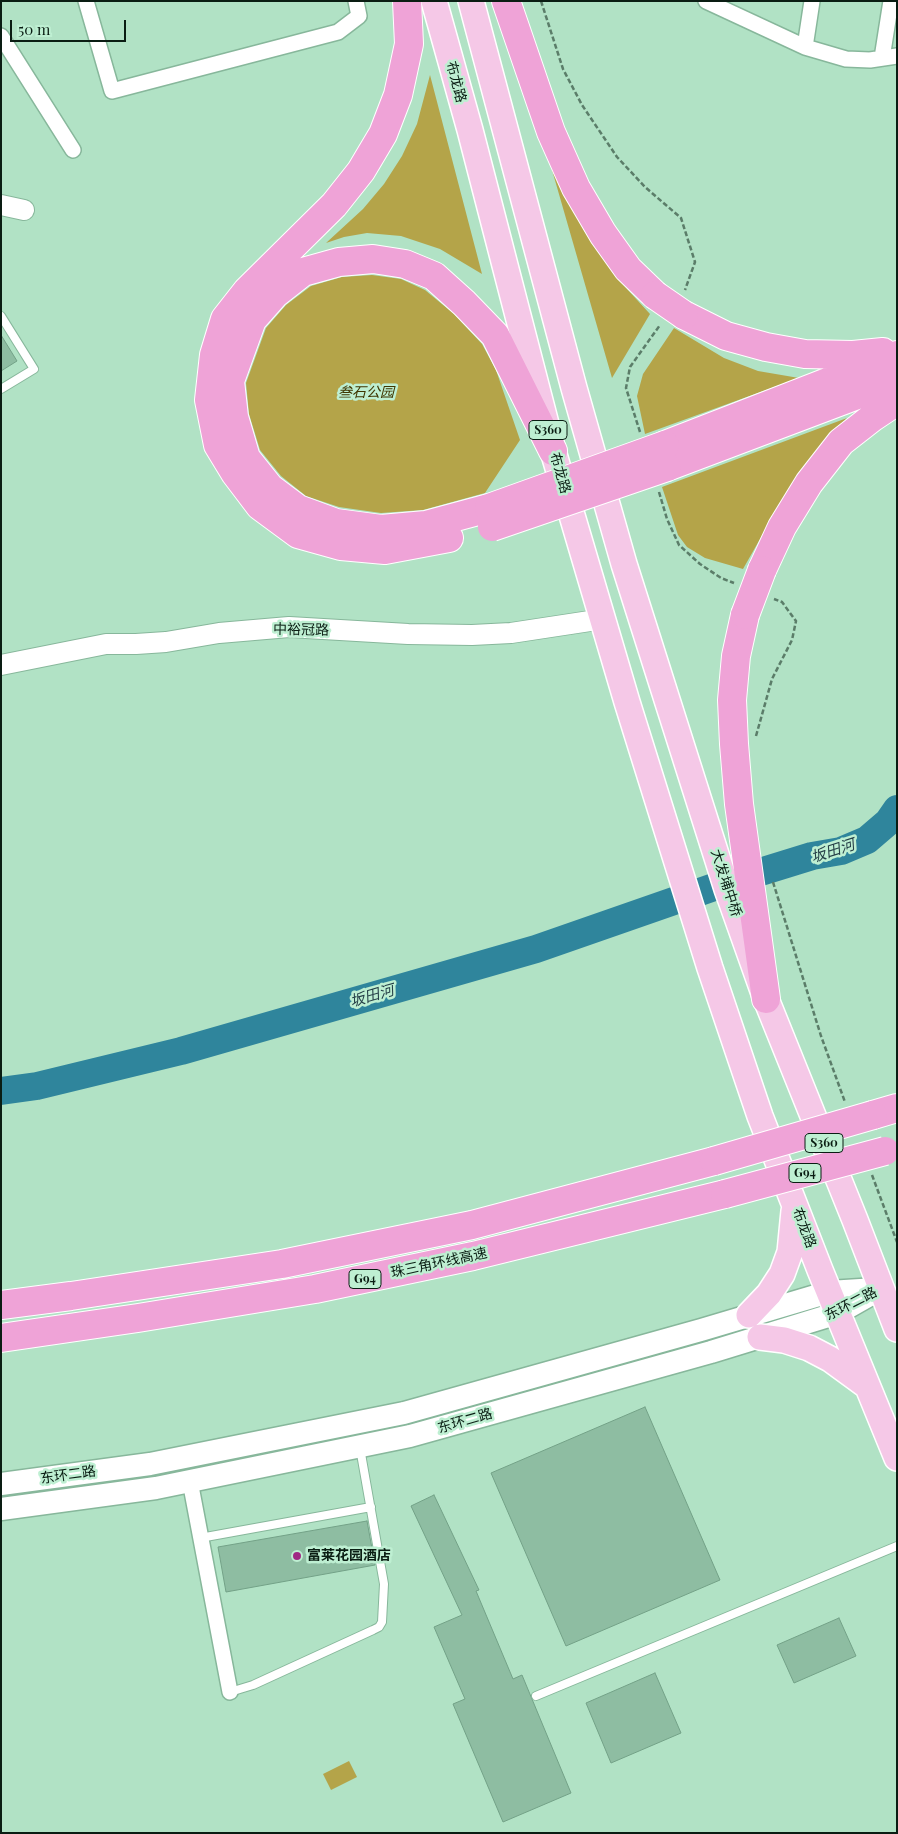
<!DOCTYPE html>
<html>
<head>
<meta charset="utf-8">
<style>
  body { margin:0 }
  #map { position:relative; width:898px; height:1834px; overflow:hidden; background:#b1e2c5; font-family:"Playfair Display",serif }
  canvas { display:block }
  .frame { position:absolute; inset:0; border:2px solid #0a1d13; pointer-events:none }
  .scale { position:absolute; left:10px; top:20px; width:116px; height:22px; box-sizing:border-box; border:2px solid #0a1d13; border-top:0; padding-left:6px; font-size:15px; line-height:18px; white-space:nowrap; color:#0a1d13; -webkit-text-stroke:4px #beefd2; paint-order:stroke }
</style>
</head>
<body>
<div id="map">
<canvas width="898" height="1834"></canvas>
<div class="frame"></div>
<div class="scale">50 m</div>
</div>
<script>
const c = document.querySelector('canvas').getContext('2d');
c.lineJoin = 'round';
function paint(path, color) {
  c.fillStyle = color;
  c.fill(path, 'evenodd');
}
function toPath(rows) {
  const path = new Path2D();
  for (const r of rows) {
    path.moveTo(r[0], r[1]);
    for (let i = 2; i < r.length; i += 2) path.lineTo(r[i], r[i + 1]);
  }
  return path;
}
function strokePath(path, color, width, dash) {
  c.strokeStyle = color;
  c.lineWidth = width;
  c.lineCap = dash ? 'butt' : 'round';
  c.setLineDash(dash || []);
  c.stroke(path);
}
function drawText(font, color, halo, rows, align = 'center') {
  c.font = font + ' "Playfair Display","Noto Sans SC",serif';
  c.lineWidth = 5;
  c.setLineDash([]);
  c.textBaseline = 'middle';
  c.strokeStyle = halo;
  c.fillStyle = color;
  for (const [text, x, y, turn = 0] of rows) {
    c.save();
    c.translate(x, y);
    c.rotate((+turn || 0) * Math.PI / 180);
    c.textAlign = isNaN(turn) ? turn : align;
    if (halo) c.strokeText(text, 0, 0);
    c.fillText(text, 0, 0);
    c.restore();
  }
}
paint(toPath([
  [430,75,482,274,440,249,401,236,367,233,344,237,326,243,363,209,384,184,402,156,417,124],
  [550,163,585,232,616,277,650,314,612,378],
  [372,275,401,279,425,290,454,314,482,344,496,370,520,440,485,493,423,510,381,513,339,507,306,496,281,476,260,450,249,414,246,383,266,328,286,305,311,286,342,277],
  [674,328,724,358,758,371,799,378,645,434,637,396,643,374],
  [847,418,817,451,789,488,743,569,705,558,687,547,678,535,662,487],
  [349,1761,357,1777,331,1790,323,1774]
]), '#b4a449');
strokePath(toPath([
  [757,873,812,856,841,851,867,840,888,822,897,809],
  [1,1091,37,1086,181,1051,536,949,737,879]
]), '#2f859c', 28);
const building = toPath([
  [1,335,17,361,1,371,1,335],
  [645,1407,720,1580,566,1646,491,1473,645,1407],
  [434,1495,479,1590,476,1591,513,1679,522,1675,571,1793,503,1822,453,1704,465,1699,434,1627,462,1615,411,1506,434,1495],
  [367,1521,375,1565,226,1592,218,1547,367,1521],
  [839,1618,856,1656,794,1683,777,1645,839,1618],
  [655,1673,681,1733,611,1763,586,1703,655,1673]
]);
paint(building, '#8ebda2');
strokePath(building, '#73a187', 1);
const service = toPath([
  [1,316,34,369,1,389],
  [200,1538,371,1507],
  [230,1692,253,1685,373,1630,379,1627,382,1622,384,1584,360,1448],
  [536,1696,897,1546]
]);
const minor = toPath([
  [86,1,112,91,338,32,359,16,356,1],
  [706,1,805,47,846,59,870,60,897,56],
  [1,36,73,150],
  [805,47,812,1],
  [882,58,891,1],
  [190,1481,230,1692]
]);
const tertiary = toPath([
  [1,205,24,210],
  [1,665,106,644,136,644,166,642,219,633,289,627,408,634,472,635,511,633,603,619]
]);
const secondary = toPath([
  [1,1484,150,1464,404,1413,701,1330,829,1292,876,1289],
  [1,1509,156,1488,410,1436,711,1352,838,1313,882,1288]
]);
const primary = toPath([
  [434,1,470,130,553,451,627,702,710,968,760,1116,820,1270,897,1458],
  [471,1,574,388,624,564,727,889,766,999,855,1220,897,1329],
  [749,1315,769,1294,782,1274,790,1252,794,1211],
  [760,1337,784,1340,809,1348,830,1359,867,1386]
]);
const motorway = toPath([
  [407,1,409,44,398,95,383,134,361,171,334,205,247,291,225,319,214,355,209,400,218,445,235,473,260,506,298,534,341,546,385,550,449,538],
  [506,1,551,132,576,188,603,234,628,269,655,295],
  [684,315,726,336,766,347,805,354,853,355,883,352],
  [665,445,897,355],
  [667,467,897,380],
  [489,508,426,525,381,529,336,523,298,509,270,488,246,458,234,417,230,381,252,320,275,294,303,272,339,262,373,259,405,264,434,276,464,303,495,335,553,451],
  [762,570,782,527,809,483,841,442,873,417,897,401],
  [745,615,736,656,732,700,734,744,739,804,766,999],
  [873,1115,897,1108],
  [1,1305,71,1296,282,1264,472,1225,714,1161],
  [1,1338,138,1318,315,1289,473,1256,725,1194]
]);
strokePath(service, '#87b79b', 10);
strokePath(minor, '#87b79b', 18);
strokePath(tertiary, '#87b79b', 22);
strokePath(secondary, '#87b79b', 25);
strokePath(primary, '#fff', 28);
strokePath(motorway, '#fff', 30);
strokePath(toPath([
  [541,1,563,69,582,105,617,157,645,187,681,218,695,262,685,290],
  [640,432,626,388,630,367,660,325],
  [659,492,667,519,679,545,700,564,721,578,734,583],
  [756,736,772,679,792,640,796,621,782,602,774,599],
  [773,882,821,1036,845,1102],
  [872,1175,897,1242]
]), '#5b7d69', 2.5, [5, 2.5]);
strokePath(service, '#fff', 8);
strokePath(minor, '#fff', 15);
strokePath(tertiary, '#fff', 20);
strokePath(secondary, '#fff', 22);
strokePath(primary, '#f5c8e7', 25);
strokePath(motorway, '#efa3d7', 28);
const motorwayBridge = toPath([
  [655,295,684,315],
  [489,508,665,445],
  [492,527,667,467],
  [745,615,762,570],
  [714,1161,873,1115],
  [725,1194,885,1151]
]);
strokePath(motorwayBridge, '#fff', 30, []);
strokePath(motorwayBridge, '#efa3d7', 28);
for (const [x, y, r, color] of [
  [297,1556,5,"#a02a84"]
]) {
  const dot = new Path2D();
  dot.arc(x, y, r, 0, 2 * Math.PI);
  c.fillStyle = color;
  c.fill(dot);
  strokePath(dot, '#beefd2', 2);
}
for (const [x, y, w] of [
  [548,430,38],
  [824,1143,38],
  [805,1173,32],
  [365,1279,32]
]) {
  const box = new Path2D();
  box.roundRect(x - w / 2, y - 9.5, w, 19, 4);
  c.fillStyle = '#beefd2';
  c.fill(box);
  strokePath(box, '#0a1d13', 1);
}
drawText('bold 12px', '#0a1d13', null, [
  ["S360",548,430],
  ["S360",824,1143],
  ["G94",805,1173],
  ["G94",365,1279]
]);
drawText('14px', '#0a1d13', '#beefd2', [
  ["布龙路",456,82,75],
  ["布龙路",560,473,74],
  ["中裕冠路",301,630,1],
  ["大发埔中桥",726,883,72],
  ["布龙路",804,1228,69],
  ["珠三角环线高速",439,1263,-12],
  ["东环二路",851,1304,-27],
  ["东环二路",465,1421,-16],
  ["东环二路",68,1475,-8]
]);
drawText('italic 14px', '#3f3500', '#beefd2', [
  ["叁石公园",366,393]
]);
drawText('bold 14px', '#0a1d13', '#beefd2', [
  ["富莱花园酒店",307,1556]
], 'left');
drawText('italic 15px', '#253f47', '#beefd2', [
  ["坂田河",833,851,-18],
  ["坂田河",372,996,-16]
]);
</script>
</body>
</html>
